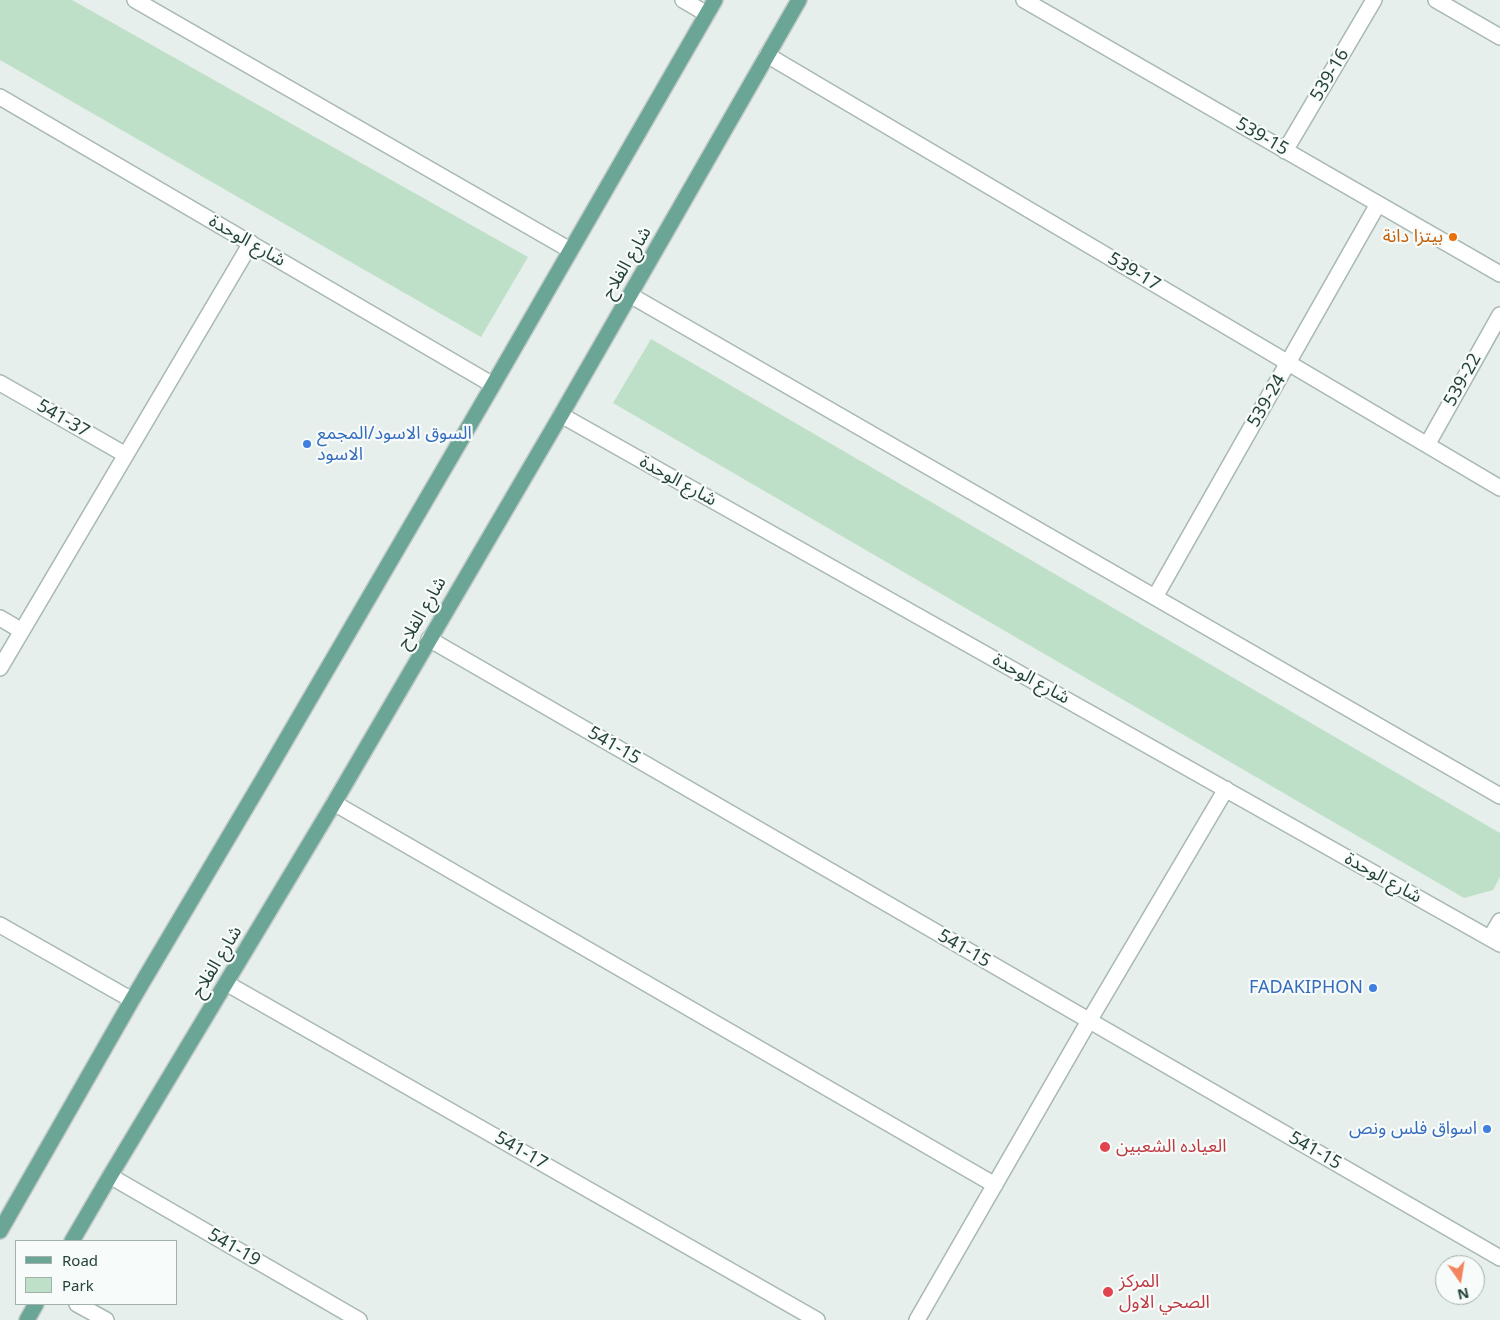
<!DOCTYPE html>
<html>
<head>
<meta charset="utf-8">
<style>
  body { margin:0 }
  #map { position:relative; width:1500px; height:1320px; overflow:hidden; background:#e6efeb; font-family:"Noto Sans",sans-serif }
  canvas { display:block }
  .legend { position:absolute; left:15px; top:1240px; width:162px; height:65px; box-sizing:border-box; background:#f7fbf9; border:1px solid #a3b1ad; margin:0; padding:6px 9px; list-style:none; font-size:15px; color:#24423a }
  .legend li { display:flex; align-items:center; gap:10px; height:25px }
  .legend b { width:25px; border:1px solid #a3b1ad }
  .north { position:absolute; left:1435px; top:1255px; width:50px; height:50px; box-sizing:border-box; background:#f7fbf9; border:1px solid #a3b1ad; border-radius:50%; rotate:167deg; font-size:14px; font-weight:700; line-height:20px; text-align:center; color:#24423a }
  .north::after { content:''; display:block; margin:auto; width:18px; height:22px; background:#f4845f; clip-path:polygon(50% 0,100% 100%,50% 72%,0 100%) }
</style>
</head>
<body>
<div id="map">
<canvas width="1500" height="1320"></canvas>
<ul class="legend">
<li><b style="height:6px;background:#6aa596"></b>Road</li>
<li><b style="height:14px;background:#bfe0c8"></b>Park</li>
</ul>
<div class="north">N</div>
</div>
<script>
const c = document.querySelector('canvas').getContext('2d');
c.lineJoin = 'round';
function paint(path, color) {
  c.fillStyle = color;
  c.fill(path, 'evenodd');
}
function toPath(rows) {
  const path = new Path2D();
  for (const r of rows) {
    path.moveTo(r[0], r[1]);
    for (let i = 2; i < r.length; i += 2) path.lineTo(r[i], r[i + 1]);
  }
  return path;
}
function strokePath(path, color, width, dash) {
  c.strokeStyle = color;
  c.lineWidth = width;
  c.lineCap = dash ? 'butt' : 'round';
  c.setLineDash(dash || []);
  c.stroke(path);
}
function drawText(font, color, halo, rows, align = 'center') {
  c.font = font + ' "Noto Sans","Noto Sans Arabic",sans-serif';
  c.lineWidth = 4.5;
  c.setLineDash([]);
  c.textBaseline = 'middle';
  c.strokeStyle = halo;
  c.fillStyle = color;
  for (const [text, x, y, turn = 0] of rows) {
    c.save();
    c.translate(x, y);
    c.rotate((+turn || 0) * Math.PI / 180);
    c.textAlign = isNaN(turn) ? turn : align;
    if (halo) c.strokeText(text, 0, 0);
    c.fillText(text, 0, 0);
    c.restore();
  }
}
paint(toPath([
  [0,0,72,0,528,257,481,337,0,60],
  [651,339,1500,833,1500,877,1493,890,1464,898,613,403]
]), '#bfe0c8');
const minor = toPath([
  [135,0,570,250],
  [683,0,707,14],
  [1024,0,1500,274],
  [1436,0,1500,37],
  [767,55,1500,488],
  [0,97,493,385],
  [1285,151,1374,0],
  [630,295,1500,796],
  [0,383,126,455],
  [561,415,1500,944],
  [1427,445,1500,315],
  [1155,597,1378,204],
  [0,618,22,631],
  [429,639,1500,1258],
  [0,668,251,243],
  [334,803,995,1185],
  [0,925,132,1000],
  [1490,938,1500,921],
  [226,983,817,1320],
  [110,1176,359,1320],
  [77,1304,106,1320],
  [917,1320,1089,1021,1226,789]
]);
const major = toPath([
  [0,1231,132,1000,266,774,493,385,715,0],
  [72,1241,110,1176,334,803,561,415,799,0],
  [27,1320,36,1304]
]);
strokePath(minor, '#a8b8b2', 18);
strokePath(major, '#c2cac8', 18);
strokePath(minor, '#fff', 15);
strokePath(major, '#6aa596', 15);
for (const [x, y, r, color] of [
  [1453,237,5,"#e8710a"],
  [307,444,5,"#3f7fe0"],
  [1373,988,5,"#3f7fe0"],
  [1487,1129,5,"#3f7fe0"],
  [1105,1147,6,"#e0444e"],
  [1108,1292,6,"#e0444e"]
]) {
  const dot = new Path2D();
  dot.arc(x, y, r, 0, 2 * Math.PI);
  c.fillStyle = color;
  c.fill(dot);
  strokePath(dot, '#f7fbf9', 2);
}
drawText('18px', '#24423a', '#f7fbf9', [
  ["539-16",1330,75,-59],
  ["539-15",1262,137,30],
  ["شارع الوحدة",247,241,30],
  ["شارع الفلاح",627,263,-60],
  ["539-17",1134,272,31],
  ["539-22",1463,380,-61],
  ["539-24",1267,401,-60],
  ["541-37",63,419,30],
  ["شارع الوحدة",678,481,29],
  ["شارع الفلاح",422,613,-60],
  ["شارع الوحدة",1031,679,29],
  ["541-15",614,746,30],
  ["شارع الوحدة",1383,878,29],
  ["541-15",964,949,30],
  ["شارع الفلاح",217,962,-59],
  ["541-17",521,1151,30],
  ["541-15",1315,1151,30],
  ["541-19",234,1248,30]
]);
drawText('18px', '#c56008', '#f7fbf9', [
  ["بيتزا دانة",1443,237]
], 'right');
drawText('18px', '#366cbe', '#f7fbf9', [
  ["السوق الاسود/المجمع",317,434,"left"],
  ["الاسود",317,455,"left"],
  ["FADAKIPHON",1363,988],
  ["اسواق فلس ونص",1477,1129]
], 'right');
drawText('18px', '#be3a42', '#f7fbf9', [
  ["العياده الشعبين",1116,1147],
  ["المركز",1119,1282],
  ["الصحي الاول",1119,1303]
], 'left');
</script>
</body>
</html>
